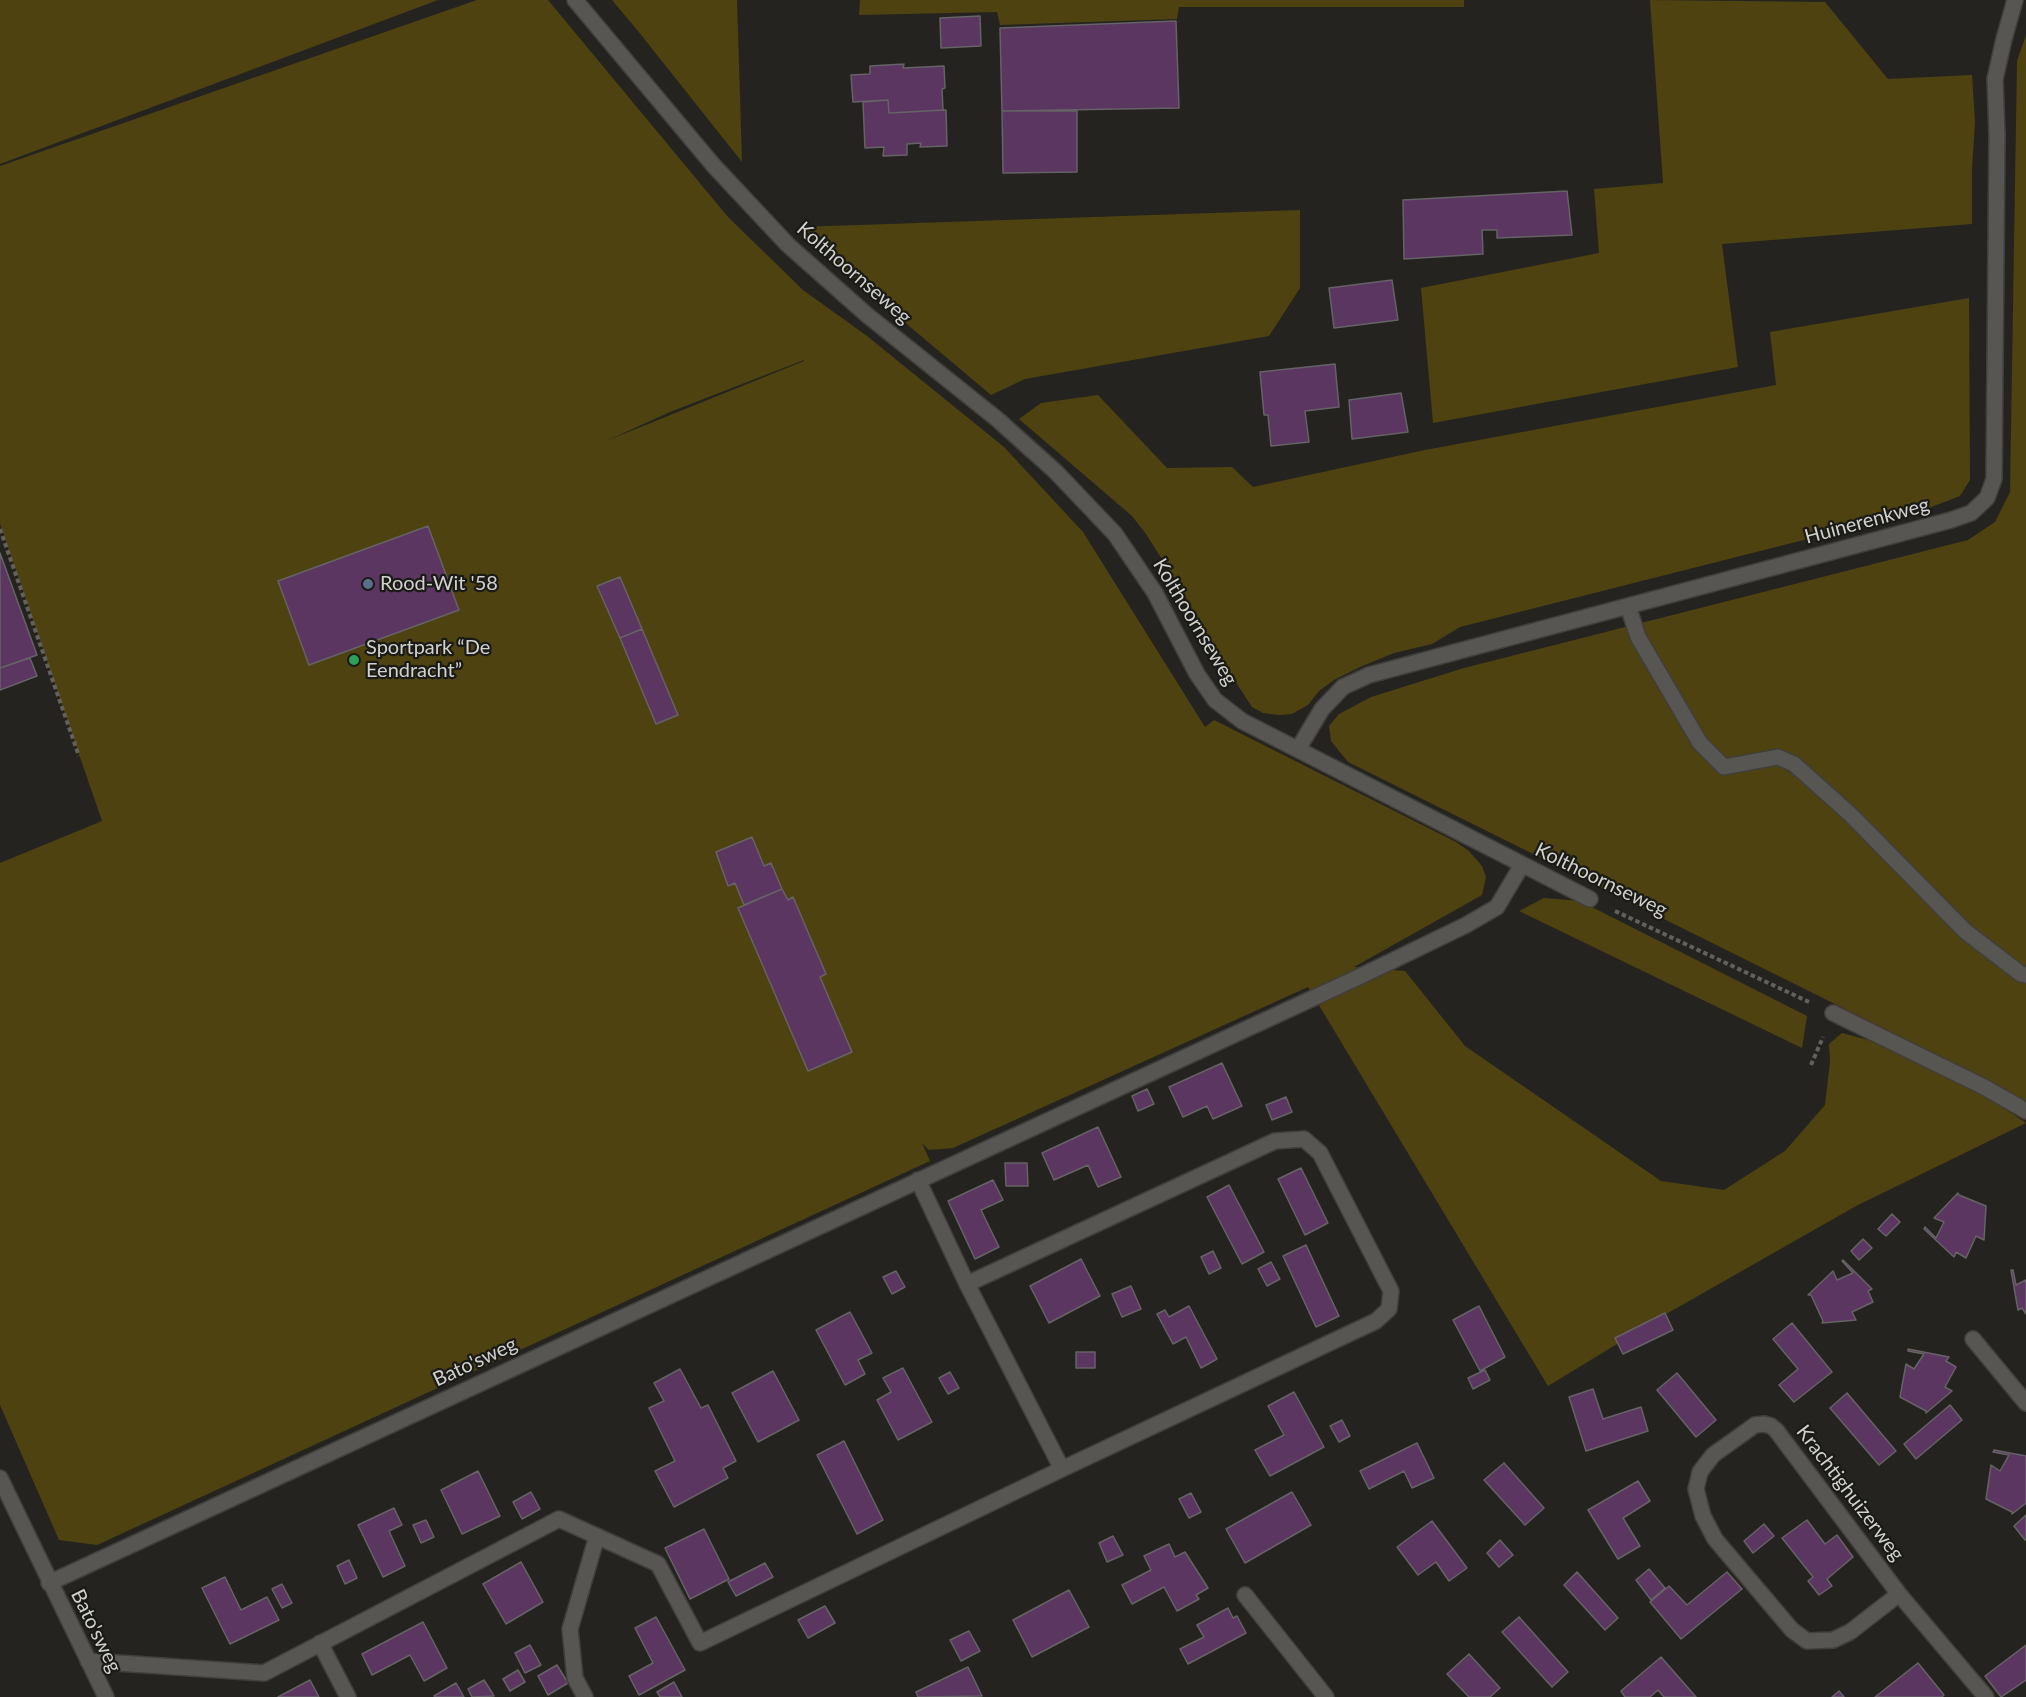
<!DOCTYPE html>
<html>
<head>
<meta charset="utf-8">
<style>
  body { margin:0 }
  canvas { display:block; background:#24231f }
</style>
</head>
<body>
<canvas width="2026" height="1697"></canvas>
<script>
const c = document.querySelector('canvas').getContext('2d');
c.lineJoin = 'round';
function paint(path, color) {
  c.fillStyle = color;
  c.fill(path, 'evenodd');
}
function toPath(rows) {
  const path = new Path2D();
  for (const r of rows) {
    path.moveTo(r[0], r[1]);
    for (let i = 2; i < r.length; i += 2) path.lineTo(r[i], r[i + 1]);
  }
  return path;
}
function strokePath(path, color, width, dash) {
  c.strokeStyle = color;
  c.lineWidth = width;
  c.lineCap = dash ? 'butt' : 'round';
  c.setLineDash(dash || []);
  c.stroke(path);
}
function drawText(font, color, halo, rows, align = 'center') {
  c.font = font + ' Lato,sans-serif';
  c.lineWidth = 4.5;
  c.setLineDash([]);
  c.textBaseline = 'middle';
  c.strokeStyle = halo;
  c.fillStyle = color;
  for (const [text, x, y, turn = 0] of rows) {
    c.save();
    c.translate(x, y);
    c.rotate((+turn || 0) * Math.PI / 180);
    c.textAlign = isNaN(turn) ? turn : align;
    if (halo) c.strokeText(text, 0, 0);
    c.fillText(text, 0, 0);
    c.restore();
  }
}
paint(toPath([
  [0,0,438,0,0,164],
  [477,0,548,0,728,217,803,290,867,336,1004,447,1083,532,1205,727,1214,720,1456,842,1469,851,1482,866,1486,877,1482,895,1354,967,1405,971,1465,1046,1661,1181,1724,1190,1785,1151,1825,1105,1830,1062,1829,1044,1842,1033,1868,1040,1981,1093,2026,1123,1856,1206,1668,1313,1548,1386,1308,987,953,1148,929,1150,922,1143,930,1161,97,1545,59,1540,0,1405,0,863,102,821,0,524,0,166],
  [804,360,804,361,606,441,670,412],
  [612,0,737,0,742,162,638,31],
  [860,0,1464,0,1464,7,1179,7,1177,19,1000,25,997,12,859,15],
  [1650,0,1825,2,1888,79,1972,75,1975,122,1972,169,1972,224,1722,244,1738,367,1433,423,1421,288,1599,253,1594,189,1663,183],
  [2026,35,2026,1104,1994,1083,1348,762,1331,741,1329,726,1339,714,1371,697,1464,668,1968,540,1995,522,2010,492,2017,61],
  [1300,210,1300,288,1269,336,1025,379,991,395,870,293,800,227],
  [1969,298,1970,480,1960,496,1926,509,1460,627,1432,644,1394,653,1360,667,1334,680,1319,691,1308,705,1292,714,1279,715,1263,713,1252,707,1209,641,1184,594,1146,534,1132,516,1019,419,1041,403,1098,395,1167,468,1232,467,1253,487,1425,450,1776,385,1770,332],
  [1544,898,1580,901,1807,1016,1802,1048,1519,911]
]), '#4d4210');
const building = toPath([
  [980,16,981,46,941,48,940,18,980,16],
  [1176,21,1179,108,1002,111,1000,28,1176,21],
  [904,64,903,68,944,66,945,88,942,89,943,110,889,113,888,100,853,102,851,75,870,74,870,66,904,64],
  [888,100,889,113,946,110,947,146,920,147,921,143,907,144,907,155,883,156,884,147,865,148,863,102,888,100],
  [1002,111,1077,111,1077,172,1003,173,1002,111],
  [1567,191,1572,235,1497,238,1497,230,1482,230,1483,254,1404,259,1403,200,1567,191],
  [1392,280,1398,320,1334,328,1329,288,1392,280],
  [1335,364,1339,407,1305,411,1309,442,1271,446,1268,415,1264,415,1260,372,1335,364],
  [1401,393,1408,432,1352,439,1349,400,1401,393],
  [428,526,459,610,309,665,278,581,428,526],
  [0,553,37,655,0,668,0,553],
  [620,577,642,629,620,638,597,586,620,577],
  [642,629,678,715,656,724,620,638,642,629],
  [30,658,37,676,0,690,0,668,30,658],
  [752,837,764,866,771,863,782,889,744,905,735,883,728,886,716,852,752,837],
  [782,889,788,900,793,897,826,974,820,977,852,1052,808,1071,738,908,782,889],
  [1222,1063,1242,1106,1213,1119,1207,1106,1183,1117,1169,1087,1222,1063],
  [1147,1089,1154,1104,1138,1111,1132,1096,1147,1089],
  [1286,1097,1292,1112,1272,1120,1266,1105,1286,1097],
  [1098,1127,1121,1177,1098,1187,1088,1165,1054,1180,1042,1153,1098,1127],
  [1005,1163,1027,1163,1028,1186,1006,1186,1005,1163],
  [1301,1168,1328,1223,1305,1235,1278,1179,1301,1168],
  [993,1180,1003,1200,981,1210,999,1247,975,1259,948,1201,993,1180],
  [1229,1185,1264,1252,1242,1264,1207,1197,1229,1185],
  [1958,1193,1959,1195,1986,1206,1984,1240,1976,1236,1966,1258,1956,1252,1954,1257,1924,1229,1925,1227,1936,1238,1944,1222,1934,1218,1958,1193],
  [1892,1214,1900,1222,1886,1236,1878,1229,1892,1214],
  [1863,1239,1872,1248,1859,1260,1851,1251,1863,1239],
  [1306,1245,1339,1316,1316,1327,1283,1256,1306,1245],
  [1213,1251,1221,1268,1209,1274,1201,1257,1213,1251],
  [1081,1259,1100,1296,1049,1323,1030,1286,1081,1259],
  [1843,1260,1872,1289,1868,1291,1873,1302,1852,1312,1856,1320,1822,1323,1823,1321,1811,1295,1808,1295,1833,1271,1837,1280,1853,1273,1842,1261,1843,1260],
  [1271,1262,1280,1279,1267,1286,1258,1269,1271,1262],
  [2011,1270,2013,1270,2016,1285,2026,1280,2026,1314,2022,1308,2018,1310,2011,1270],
  [896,1271,905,1287,892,1294,883,1277,896,1271],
  [1131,1286,1141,1309,1122,1317,1112,1294,1131,1286],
  [1189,1306,1217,1359,1201,1368,1186,1337,1173,1344,1157,1314,1165,1310,1169,1317,1189,1306],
  [1479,1306,1505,1357,1480,1371,1453,1320,1479,1306],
  [850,1312,872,1353,858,1360,865,1374,845,1385,816,1330,850,1312],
  [1665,1313,1673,1330,1623,1354,1615,1338,1665,1313],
  [1792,1323,1832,1372,1794,1402,1779,1385,1798,1369,1773,1339,1792,1323],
  [1908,1349,1949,1357,1946,1361,1956,1367,1945,1387,1952,1391,1926,1413,1926,1411,1900,1397,1906,1364,1914,1369,1924,1354,1908,1351,1908,1349],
  [1076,1352,1095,1352,1095,1368,1076,1368,1076,1352],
  [903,1368,932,1422,898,1440,877,1400,891,1392,883,1378,903,1368],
  [680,1369,701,1408,708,1405,736,1461,723,1468,728,1478,674,1507,655,1471,675,1461,649,1408,664,1401,654,1383,680,1369],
  [1485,1370,1490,1380,1473,1389,1468,1378,1485,1370],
  [773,1371,799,1420,758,1442,732,1393,773,1371],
  [950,1372,959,1388,948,1394,939,1378,950,1372],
  [1677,1373,1716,1420,1696,1437,1657,1390,1677,1373],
  [1593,1389,1603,1419,1641,1407,1648,1431,1586,1451,1569,1397,1593,1389],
  [1294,1392,1324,1447,1270,1476,1255,1450,1284,1435,1268,1406,1294,1392],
  [1847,1393,1896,1451,1879,1465,1830,1408,1847,1393],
  [1950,1405,1962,1420,1916,1459,1904,1444,1950,1405],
  [1342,1420,1350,1436,1339,1442,1330,1426,1342,1420],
  [844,1441,883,1520,857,1534,817,1455,844,1441],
  [1417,1443,1434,1478,1412,1488,1404,1471,1369,1489,1360,1471,1417,1443],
  [1994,1450,2026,1456,2026,1503,2012,1514,2012,1512,1986,1499,1991,1465,2000,1471,2009,1455,1993,1452,1994,1450],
  [1504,1463,1544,1508,1525,1525,1484,1480,1504,1463],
  [478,1471,500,1516,462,1534,441,1490,478,1471],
  [1638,1481,1650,1501,1623,1518,1640,1546,1618,1559,1588,1510,1638,1481],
  [531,1492,540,1509,522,1519,513,1502,531,1492],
  [1292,1492,1311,1525,1245,1563,1226,1529,1292,1492],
  [1191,1493,1201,1512,1189,1518,1179,1499,1191,1493],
  [394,1508,402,1525,389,1531,405,1566,383,1577,358,1525,394,1508],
  [2026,1515,2026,1539,2025,1540,2014,1526,2026,1515],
  [426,1520,434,1537,421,1543,413,1525,426,1520],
  [1807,1520,1825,1544,1837,1535,1853,1557,1827,1579,1832,1586,1819,1595,1808,1581,1813,1577,1782,1538,1807,1520],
  [1432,1521,1467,1568,1449,1581,1436,1562,1418,1575,1397,1547,1432,1521],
  [1764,1524,1774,1536,1753,1553,1744,1541,1764,1524],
  [704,1529,729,1579,690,1599,665,1548,704,1529],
  [1113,1536,1123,1555,1107,1562,1099,1543,1113,1536],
  [1500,1540,1513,1555,1499,1567,1487,1553,1500,1540],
  [1169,1544,1175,1557,1185,1552,1208,1588,1196,1595,1199,1599,1177,1611,1164,1587,1132,1604,1122,1585,1151,1570,1144,1556,1169,1544],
  [349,1560,357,1578,345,1584,337,1566,349,1560],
  [521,1562,543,1602,506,1624,483,1584,521,1562],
  [765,1563,773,1577,736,1596,728,1582,765,1563],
  [1649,1569,1665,1588,1651,1600,1636,1580,1649,1569],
  [1577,1572,1618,1618,1605,1630,1564,1585,1577,1572],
  [1727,1572,1742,1589,1681,1639,1650,1602,1669,1586,1687,1605,1727,1572],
  [225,1577,241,1610,267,1597,279,1620,230,1644,202,1588,225,1577],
  [282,1584,292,1603,282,1608,272,1589,282,1584],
  [1069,1590,1089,1627,1032,1657,1013,1620,1069,1590],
  [825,1606,835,1623,808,1638,798,1620,825,1606],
  [1228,1608,1233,1618,1237,1616,1246,1633,1188,1664,1180,1649,1204,1637,1197,1625,1228,1608],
  [656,1617,685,1670,639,1695,629,1676,653,1663,635,1628,656,1617],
  [1519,1617,1568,1672,1552,1687,1502,1632,1519,1617],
  [423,1622,447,1668,424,1681,410,1655,372,1675,362,1654,423,1622],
  [969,1631,980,1651,961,1661,950,1640,969,1631],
  [530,1645,541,1665,525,1673,515,1653,530,1645],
  [2026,1645,2026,1680,2001,1697,1985,1676,2026,1645],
  [1469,1654,1500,1688,1490,1697,1469,1697,1447,1674,1469,1654],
  [1661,1657,1696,1697,1664,1697,1658,1690,1650,1697,1625,1697,1621,1691,1661,1657],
  [1918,1663,1944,1695,1942,1697,1875,1697,1918,1663],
  [557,1665,568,1683,548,1695,538,1676,557,1665],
  [968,1667,982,1696,918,1697,916,1692,968,1667],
  [518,1670,525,1682,510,1691,503,1679,518,1670],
  [310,1680,319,1697,278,1697,310,1680],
  [484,1680,494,1696,472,1697,468,1689,484,1680],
  [674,1682,682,1697,660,1697,657,1692,674,1682],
  [456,1683,464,1697,435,1697,434,1696,456,1683],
  [1839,1691,1844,1697,1832,1697,1839,1691]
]);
paint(building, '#5a3661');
strokePath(building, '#666266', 1.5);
const minor = toPath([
  [575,0,714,166,788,245,867,315,997,419,1056,472,1115,534,1155,593,1197,674,1215,700,1242,721,1590,899],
  [1628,606,1638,637,1700,743,1724,767,1778,757,1794,764,1851,815,1965,931,2021,974,2026,975],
  [1298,749,1322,709,1343,687,1369,675,1951,520,1971,513,1987,498,1994,479,1997,135,1995,79,2004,39,2015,0],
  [1833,1013,1984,1087,2026,1111],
  [918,1180,967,1284,1062,1469],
  [1973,1339,2026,1403],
  [0,1478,106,1697],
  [49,1583,1363,975,1466,925,1497,907,1522,865],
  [1899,1594,1850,1632,1833,1640,1807,1641,1792,1630,1715,1539,1703,1516,1696,1489,1700,1472,1713,1455,1755,1425,1764,1424,1771,1426,1776,1430,1899,1594,1986,1697],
  [1245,1595,1326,1697],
  [320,1643,348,1697],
  [88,1661,264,1673,559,1519,658,1564,700,1643,1062,1469,1376,1321,1389,1309,1391,1291,1320,1153,1304,1139,1275,1141,967,1284],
  [585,1697,575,1678,570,1629,597,1536]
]);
strokePath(minor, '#403f3c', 18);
strokePath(toPath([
  [0,529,79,756],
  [1615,911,1809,1002],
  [1811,1065,1823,1037]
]), '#62615d', 4, [4.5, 3]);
strokePath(minor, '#575652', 15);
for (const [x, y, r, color] of [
  [368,584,6,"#5c6f8a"],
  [354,660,6,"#2e9e5b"]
]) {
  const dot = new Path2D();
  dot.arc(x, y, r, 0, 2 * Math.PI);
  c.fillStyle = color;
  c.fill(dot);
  strokePath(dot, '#1a1a16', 2);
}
drawText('20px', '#d2d1ce', '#1a1a16', [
  ["Kolthoornseweg",854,273,41],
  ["Huinerenkweg",1867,521,-15],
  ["Kolthoornseweg",1195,622,59],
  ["Kolthoornseweg",1601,880,26],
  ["Bato'sweg",475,1362,-25],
  ["Krachtighuizerweg",1850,1493,53],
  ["Bato'sweg",96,1631,64]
]);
drawText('20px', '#d2d1ce', '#1a1a16', [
  ["Rood-Wit '58",380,584],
  ["Sportpark “De",366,648],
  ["Eendracht”",366,671]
], 'left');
</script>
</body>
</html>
